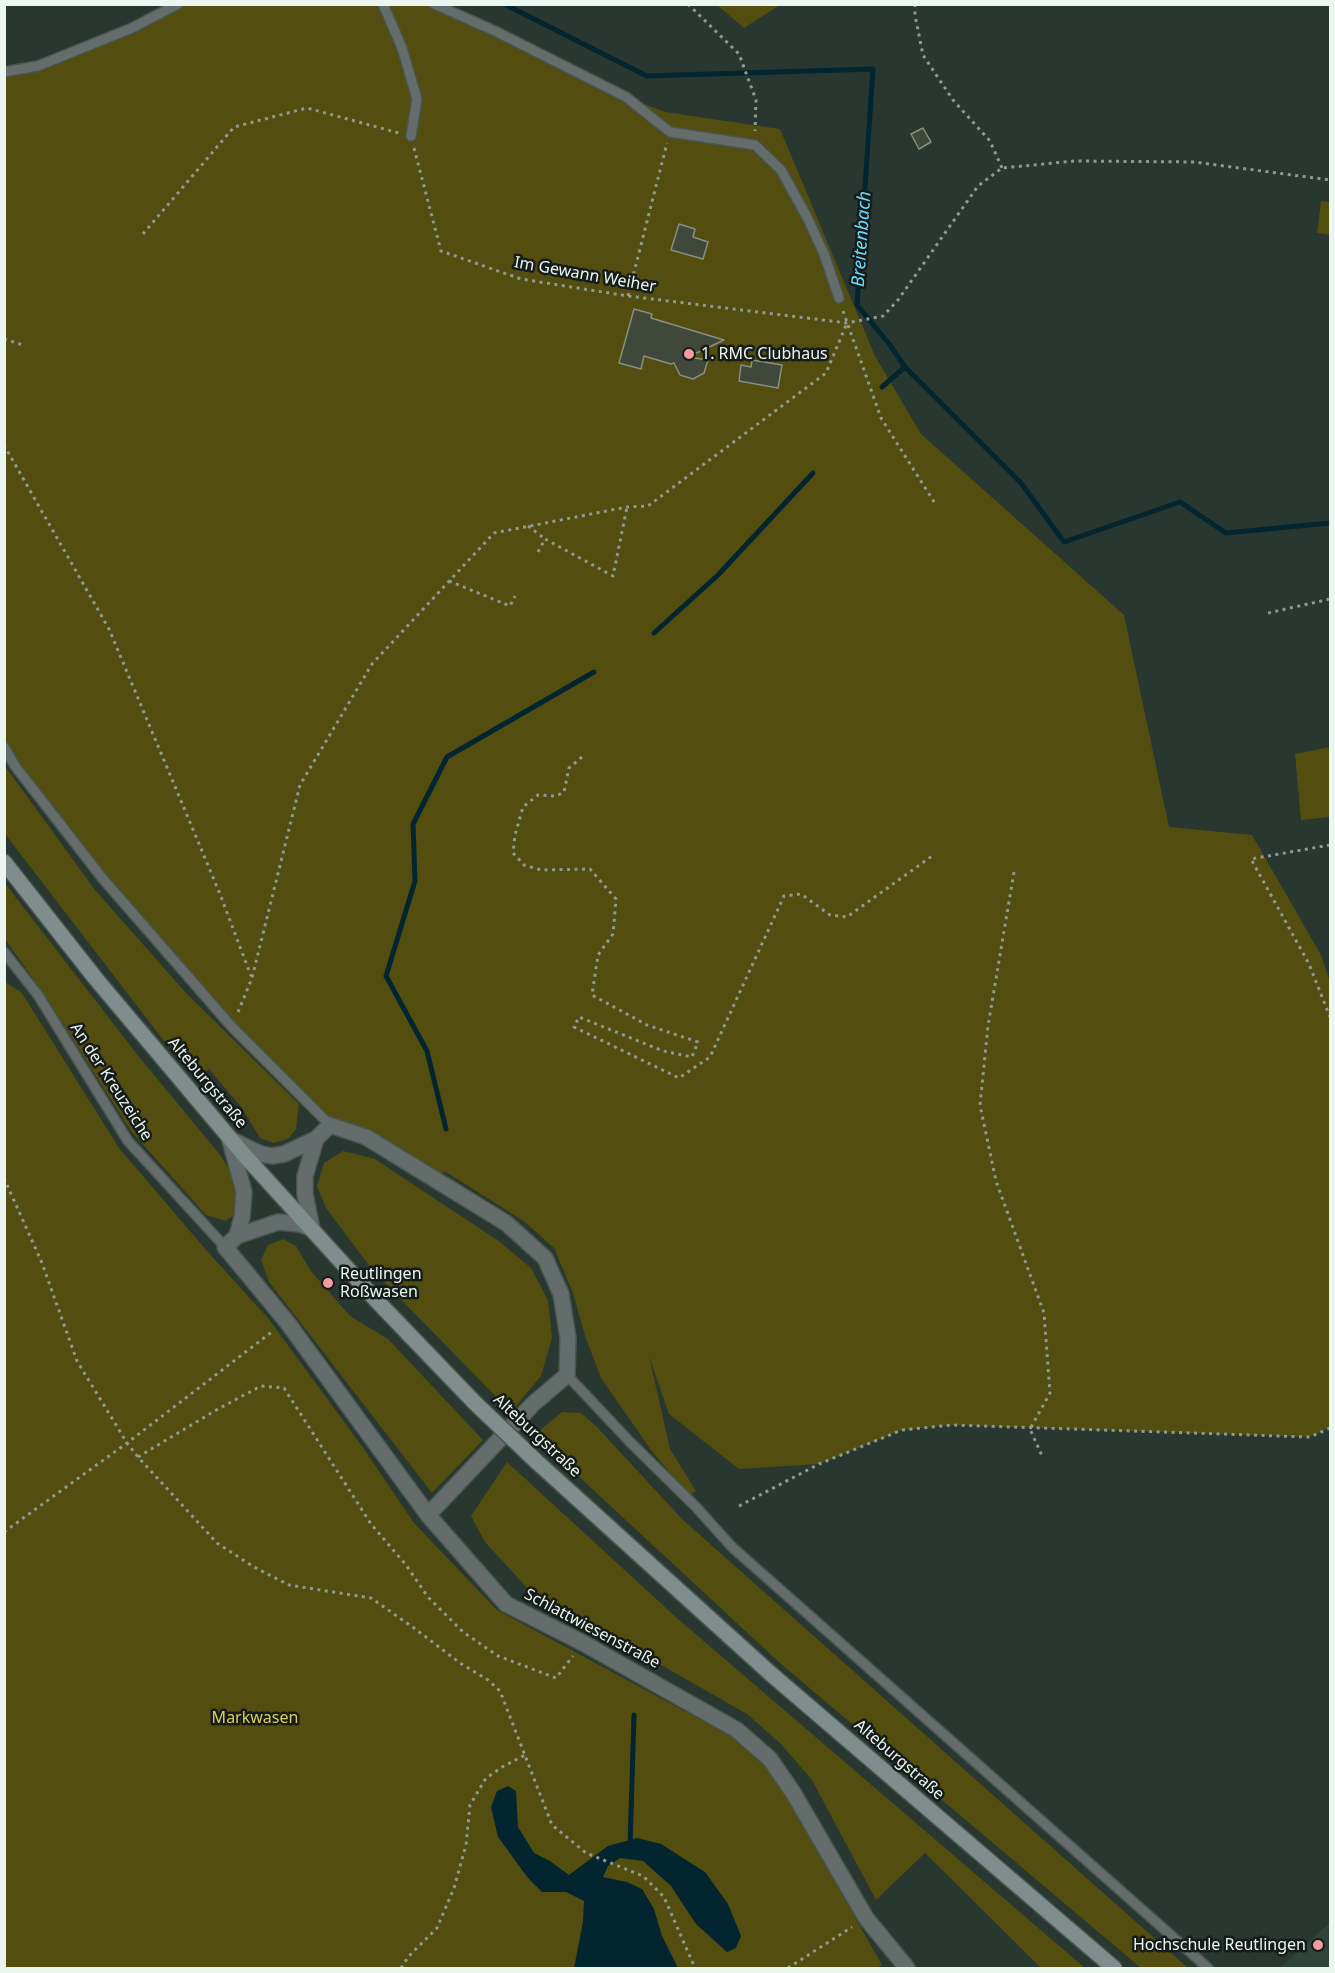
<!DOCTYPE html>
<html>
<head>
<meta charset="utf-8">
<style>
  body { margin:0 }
  #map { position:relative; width:1335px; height:1973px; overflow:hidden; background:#28372f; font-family:"Noto Sans",sans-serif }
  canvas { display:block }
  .frame { position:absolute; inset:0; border:6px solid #ecf6f1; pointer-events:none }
</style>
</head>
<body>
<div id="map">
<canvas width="1335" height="1973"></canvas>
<div class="frame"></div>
</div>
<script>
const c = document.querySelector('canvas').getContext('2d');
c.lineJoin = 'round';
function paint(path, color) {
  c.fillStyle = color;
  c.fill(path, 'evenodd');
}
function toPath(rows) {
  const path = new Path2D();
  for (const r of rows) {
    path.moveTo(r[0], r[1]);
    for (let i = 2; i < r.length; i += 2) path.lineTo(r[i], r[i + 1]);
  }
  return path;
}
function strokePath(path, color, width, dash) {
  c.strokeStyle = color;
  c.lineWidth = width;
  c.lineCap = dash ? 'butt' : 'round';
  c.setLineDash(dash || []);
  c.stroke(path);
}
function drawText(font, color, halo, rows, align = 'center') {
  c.font = font + ' "Noto Sans",sans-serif';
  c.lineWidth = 5;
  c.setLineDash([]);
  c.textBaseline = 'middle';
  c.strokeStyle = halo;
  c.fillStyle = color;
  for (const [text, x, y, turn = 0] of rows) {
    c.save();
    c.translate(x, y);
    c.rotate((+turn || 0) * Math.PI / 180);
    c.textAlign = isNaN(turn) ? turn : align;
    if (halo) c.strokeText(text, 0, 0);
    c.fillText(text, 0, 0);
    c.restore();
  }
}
paint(toPath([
  [1330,1922,1330,1968,1280,1968]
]), '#2e4439');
paint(toPath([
  [178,5,434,5,626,97,665,112,780,129,875,356,921,434,1124,615,1169,827,1252,835,1321,955,1330,982,1330,1427,1309,1437,952,1425,902,1430,819,1464,739,1469,669,1414,649,1356,670,1449,696,1491,689,1496,651,1450,601,1378,585,1336,573,1293,554,1248,525,1222,446,1172,430,1176,330,1125,232,1027,103,879,5,747,4,72,38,66],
  [717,5,780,5,744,28],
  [1321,201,1330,202,1330,235,1317,233],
  [1330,747,1330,817,1301,820,1295,754],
  [5,766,95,890,187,994,299,1104,296,1129,288,1139,273,1143,260,1138,242,1108,209,1069,203,1074,164,1041,5,834],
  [4,882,136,1053,221,1156,233,1176,236,1192,233,1216,225,1221,206,1215,131,1131,46,997,5,939],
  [5,982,22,993,119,1148,207,1251,268,1318,364,1449,414,1523,497,1610,731,1736,764,1762,787,1797,882,1965,877,1968,5,1968],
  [343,1151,375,1159,500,1242,531,1268,548,1300,552,1338,541,1376,511,1412,374,1272,326,1208,317,1186,324,1163],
  [283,1239,296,1246,311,1271,350,1316,388,1339,483,1440,432,1493,269,1282,261,1260,268,1245],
  [562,1412,581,1413,597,1427,682,1519,1188,1968,1141,1968,781,1664,534,1435],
  [507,1462,678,1619,1085,1968,1041,1968,925,1853,876,1900,812,1780,781,1744,747,1714,528,1589,485,1542,471,1516]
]), '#534d0f');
paint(toPath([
  [508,1786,516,1791,518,1827,534,1853,550,1861,569,1875,608,1846,637,1838,661,1844,705,1872,728,1904,741,1936,736,1948,727,1952,696,1924,671,1886,643,1861,620,1858,608,1866,603,1877,627,1882,642,1889,654,1909,662,1936,678,1968,574,1968,583,1922,584,1901,566,1892,542,1892,528,1878,498,1837,491,1807,497,1791]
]), '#02252f');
strokePath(toPath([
  [504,4,647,76,873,69,857,305,890,345,905,367,1021,483,1064,542,1180,502,1226,533,1330,523],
  [882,387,905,367],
  [654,633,718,575,813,473],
  [446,1129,427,1051,386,976,415,881,413,824,447,757,594,672],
  [630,1847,634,1715]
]), '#02252f', 5);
const building = toPath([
  [923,128,931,142,919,149,911,134,923,128],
  [679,224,695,229,693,237,708,242,703,259,671,250,679,224],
  [634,309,652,314,651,318,724,340,688,357,708,360,704,373,693,379,680,375,674,363,671,364,644,356,641,369,619,363,634,309],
  [752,360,782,365,778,388,739,381,741,365,751,367,752,360]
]);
paint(building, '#40483b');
strokePath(building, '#868f80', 1.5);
const service = toPath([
  [383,4,402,48,417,99,411,136],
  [434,4,497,32,626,97,670,132,755,145,781,170,808,219,824,254,839,298],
  [4,72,38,66,132,28,178,4],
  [4,747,15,766,103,879,232,1027,330,1125],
  [4,952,38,995,128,1141,225,1247],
  [567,1375,630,1442,696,1507,732,1547,1208,1968]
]);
const minor = toPath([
  [229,1137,244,1192,242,1217,237,1236],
  [234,1141,261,1154,272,1156,284,1154,316,1139,330,1125,366,1137,506,1223,545,1258,561,1294,568,1338,567,1375,533,1404,428,1515],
  [312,1229,300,1224,278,1222,237,1236,225,1247,287,1322,428,1515,506,1604,583,1643,737,1730,770,1759,794,1794,866,1918,907,1968],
  [312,1229,305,1194,305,1176,316,1139]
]);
const secondary = toPath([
  [4,862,96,979,245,1156,376,1300,475,1403],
  [537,1462,771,1674,1114,1968]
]);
strokePath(service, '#47564e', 12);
strokePath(minor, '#47564e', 18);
strokePath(secondary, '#47564e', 18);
strokePath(toPath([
  [688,4,739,54,756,100,755,131],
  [915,4,915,15,923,55,953,100,990,141,1002,168],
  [414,148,441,251,521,279,628,296,847,323,883,316,898,300,978,186,1002,168,1075,161,1194,162,1330,180],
  [143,234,234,127,307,108,399,133],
  [628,296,667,143],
  [843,311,881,418,936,505],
  [4,339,23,345],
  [4,445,109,629,220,894,251,976],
  [528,526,545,539],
  [538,552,545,539,613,576,627,507],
  [449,581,510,606,515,596],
  [1268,613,1330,599],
  [582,757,569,768,564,792,556,796,538,795,523,807,515,835,513,853,524,865,541,870,590,869,616,899,613,934,598,955,592,995,647,1025,698,1042,692,1057,663,1051,579,1017,574,1027,679,1078,710,1057,784,896,801,894,830,915,847,917,932,856],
  [1330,845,1251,859,1309,964,1330,1017],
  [1014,872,988,1026,980,1105,996,1181,1044,1313,1050,1393,1030,1429,1043,1458],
  [238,1012,252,978,300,785,372,664,494,533,627,507,648,506,826,373,847,323],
  [4,1178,42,1263,77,1361,127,1443,138,1457,217,1543,254,1567,289,1585,371,1598,414,1628,460,1663,488,1680,500,1691,552,1825,586,1853,643,1876,664,1897,695,1968],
  [138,1457,218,1409,261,1386,284,1388,371,1524,406,1565,428,1597,463,1632,498,1656,556,1678,573,1656],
  [739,1506,819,1464,902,1430,952,1425,1310,1437,1330,1428],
  [4,1532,127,1443,273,1331],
  [401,1968,409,1956,437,1928,454,1888,466,1845,470,1805,486,1778,504,1766,525,1755],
  [788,1968,852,1927]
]), '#8e9a94', 3, [3, 4.5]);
strokePath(service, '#646d6c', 9);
strokePath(minor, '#646d6c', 15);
strokePath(secondary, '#7f8d8c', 15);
const secondaryBridge = toPath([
  [475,1403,537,1462]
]);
strokePath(secondaryBridge, '#47564e', 18, []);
strokePath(secondaryBridge, '#7f8d8c', 15);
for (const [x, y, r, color] of [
  [689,354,6,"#f49aa1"],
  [328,1283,6,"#f49aa1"],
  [1318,1945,6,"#f49aa1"]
]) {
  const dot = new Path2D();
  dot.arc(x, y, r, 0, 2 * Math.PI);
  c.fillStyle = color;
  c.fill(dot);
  strokePath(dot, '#161c19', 2);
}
drawText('16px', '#ecf6f1', '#161c19', [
  ["Im Gewann Weiher",585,275,10],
  ["An der Kreuzeiche",111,1082,57],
  ["Alteburgstraße",207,1083,50],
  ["Alteburgstraße",537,1436,43],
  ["Schlattwiesenstraße",592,1629,28],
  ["Alteburgstraße",899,1760,41]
]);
drawText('16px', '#ecf6f1', '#161c19', [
  ["1. RMC Clubhaus",701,354],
  ["Reutlingen",340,1274],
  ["Roßwasen",340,1292],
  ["Hochschule Reutlingen",1306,1945,"right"]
], 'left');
drawText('16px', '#dbcf5a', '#161c19', [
  ["Markwasen",255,1718]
]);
drawText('italic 18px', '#6ddafc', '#161c19', [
  ["Breitenbach",862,239,-86]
]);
</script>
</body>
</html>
